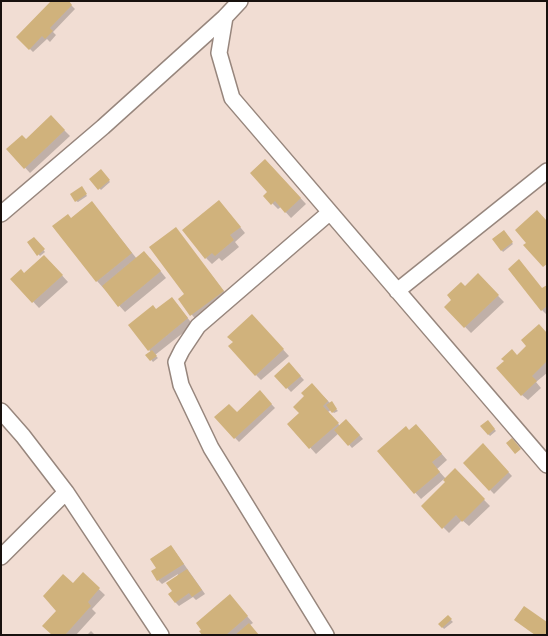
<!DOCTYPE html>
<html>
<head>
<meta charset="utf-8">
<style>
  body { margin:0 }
  #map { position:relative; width:548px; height:636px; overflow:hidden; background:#f1ddd3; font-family:"IBM Plex Serif",serif }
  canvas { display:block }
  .frame { position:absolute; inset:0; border:2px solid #18110e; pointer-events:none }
</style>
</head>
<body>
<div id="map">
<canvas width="548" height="636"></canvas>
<div class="frame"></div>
</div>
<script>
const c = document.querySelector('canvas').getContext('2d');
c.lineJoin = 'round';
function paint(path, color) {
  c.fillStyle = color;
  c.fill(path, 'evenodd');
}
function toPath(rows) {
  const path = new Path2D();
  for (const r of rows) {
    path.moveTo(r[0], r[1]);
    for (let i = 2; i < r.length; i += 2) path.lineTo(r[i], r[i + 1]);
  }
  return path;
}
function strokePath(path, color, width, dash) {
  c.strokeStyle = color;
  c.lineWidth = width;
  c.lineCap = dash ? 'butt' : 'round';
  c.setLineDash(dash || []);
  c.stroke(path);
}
paint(toPath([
  [67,1,75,9,53,32,56,35,50,42,47,39,33,52,18,37],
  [51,117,70,136,30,173,8,149,26,141],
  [271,166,306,204,291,218,281,207,278,209,265,196,269,192],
  [101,171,110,182,101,190,91,179],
  [83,190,87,196,78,202,76,201],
  [224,207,245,233,235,242,239,247,222,261,219,258,212,264,206,258],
  [97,209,137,259,150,258,166,278,125,312,97,281,54,226],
  [503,232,513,244,503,252,494,239],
  [181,235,229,298,197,321,179,299,186,295],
  [34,238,45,252,40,256,29,243],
  [50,262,68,282,39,308,12,279],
  [478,275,504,302,471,333,446,307],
  [547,286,547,315,542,310,543,289],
  [177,304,193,325,155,355,158,358,153,362,147,355,151,352,149,350],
  [258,322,289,356,261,380,256,375],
  [547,334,547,373,536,382,541,388,528,400,522,395,517,356],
  [289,364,304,380,291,392,276,376],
  [318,391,338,411,334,413,331,410,328,412,340,426,350,424,363,439,352,448,339,433,316,454,289,424,301,413],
  [260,392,275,408,239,442,216,418,237,414],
  [488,422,496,431,490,436,482,427],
  [422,431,447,460,437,469,446,479,455,470,490,506,469,526,462,520,449,533,422,506,447,482,444,479,421,499,379,452,409,432],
  [483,445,512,476,494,494,464,463],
  [174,550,205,594,196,600,193,597,179,606,176,603,174,591,178,574,162,584,158,580,157,568],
  [83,574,105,595,92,609,96,613,76,635,54,635,57,611,73,585],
  [235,602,253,623,250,625,258,635,204,635],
  [448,617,453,622,444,629,440,624],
  [91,631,95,635,87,635]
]), '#0003');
paint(toPath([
  [51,1,69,1,72,5,50,28,53,31,45,39,42,36,29,50,16,37],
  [51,115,65,130,24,169,6,149,22,135,26,139],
  [265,159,301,198,285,213,275,201,271,205,263,196,267,192,250,173],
  [101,169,110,180,98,190,89,179],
  [82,186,87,194,75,202,70,194],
  [219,200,241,227,230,235,234,240,215,256,212,253,205,259,182,230],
  [92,201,132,253,96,282,52,226,68,214,71,218],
  [537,210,547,221,547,264,543,267,523,245,526,243,515,230],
  [176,227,224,291,190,316,178,299,184,294,149,247],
  [504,230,513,242,501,251,492,239],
  [34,237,45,249,37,256,27,242],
  [144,251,161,271,118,307,102,286],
  [44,255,63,275,32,303,10,279,21,269,24,273],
  [519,259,542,288,547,285,547,306,541,311,508,269],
  [478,273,499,295,464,328,444,307,451,300,447,295,461,282,465,286],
  [172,297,188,318,148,351,128,325,153,305,156,309],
  [252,314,284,349,255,376,228,346,233,342,227,337],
  [539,324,547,333,547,361,532,376,537,381,521,396,496,368,504,361,501,359,512,349,517,355,526,346,521,340],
  [152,350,157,356,150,361,145,355],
  [289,362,301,376,286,389,274,376],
  [312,383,328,401,323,406,339,423,309,449,287,424,299,413,293,407,304,396,301,393],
  [260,390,272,404,234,439,214,417,229,404,237,412],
  [332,401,337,409,332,413,326,405],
  [346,419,360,435,348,446,334,430],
  [488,420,495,429,488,435,480,426],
  [416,424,442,454,432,462,440,472,414,494,377,451,406,426,409,430],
  [512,438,521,449,515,454,506,443],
  [483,443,509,472,489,491,463,463],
  [455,468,485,499,462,522,456,515,442,529,421,506,445,482,443,480],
  [171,545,184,564,157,581,151,571,156,568,150,559],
  [187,569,202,590,192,597,189,593,175,603,168,594,172,591,166,583],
  [83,572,100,588,88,602,91,606,65,635,52,635,42,626,56,611,43,596,63,574,73,583],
  [230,594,248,616,226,635,202,635,199,631,201,630,196,623],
  [524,606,547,622,547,635,535,635,514,620],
  [448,615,452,619,442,628,438,624],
  [249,623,259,635,235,635]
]), '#d0b27c');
const minor = toPath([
  [240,1,225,17,219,53,232,98,547,465],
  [1,214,103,127,225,17],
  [397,291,547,171],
  [1,411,23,436,66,492,161,635],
  [1,557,66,492],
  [326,635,211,448,181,385,176,362,182,350,198,326,329,213]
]);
strokePath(minor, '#97867d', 18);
strokePath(minor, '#fff', 15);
</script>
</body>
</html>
